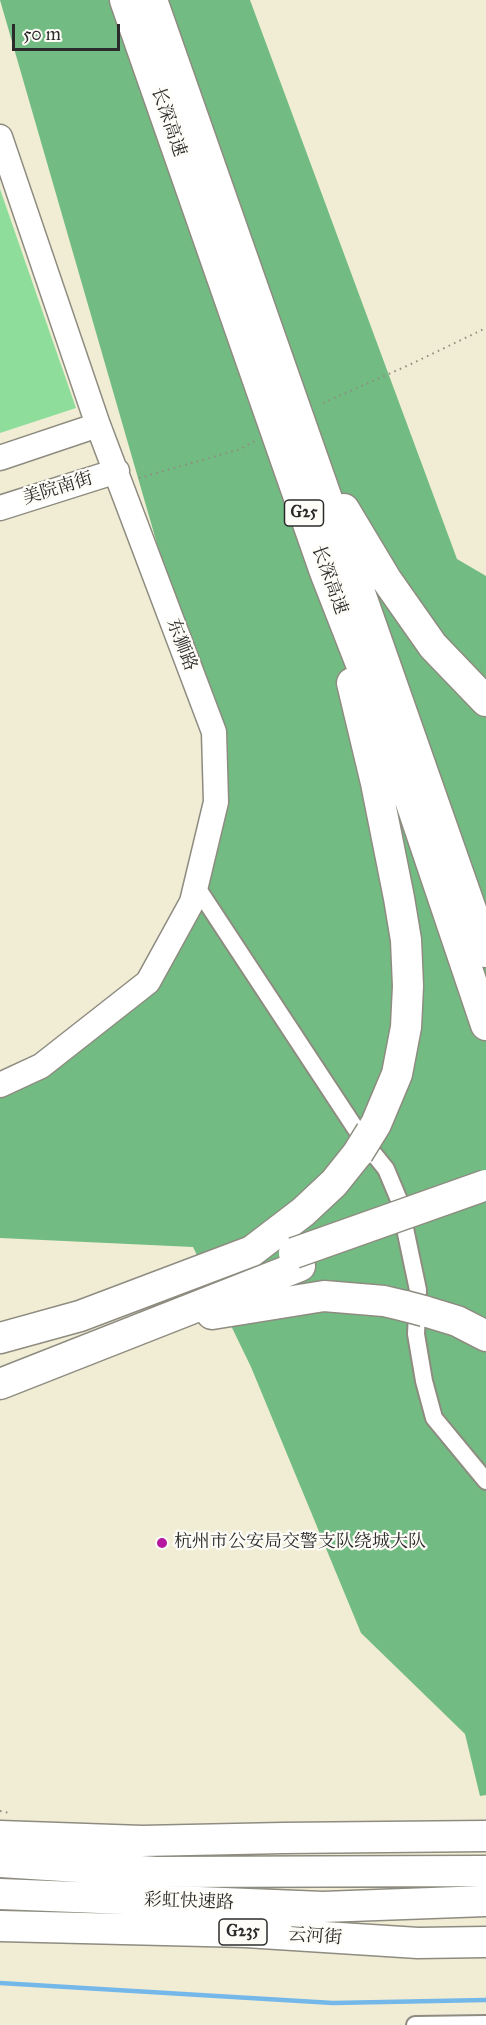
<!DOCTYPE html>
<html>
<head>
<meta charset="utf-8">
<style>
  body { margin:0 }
  #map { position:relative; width:486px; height:2025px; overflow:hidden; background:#f1ecd4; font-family:"IM FELL Great Primer",serif }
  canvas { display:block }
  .scale { position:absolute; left:12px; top:24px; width:108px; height:27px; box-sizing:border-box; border:3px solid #2b2b2b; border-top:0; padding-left:8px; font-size:18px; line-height:21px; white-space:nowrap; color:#2b2b2b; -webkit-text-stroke:4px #fdfcf7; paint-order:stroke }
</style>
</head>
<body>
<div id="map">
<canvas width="486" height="2025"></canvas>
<div class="scale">50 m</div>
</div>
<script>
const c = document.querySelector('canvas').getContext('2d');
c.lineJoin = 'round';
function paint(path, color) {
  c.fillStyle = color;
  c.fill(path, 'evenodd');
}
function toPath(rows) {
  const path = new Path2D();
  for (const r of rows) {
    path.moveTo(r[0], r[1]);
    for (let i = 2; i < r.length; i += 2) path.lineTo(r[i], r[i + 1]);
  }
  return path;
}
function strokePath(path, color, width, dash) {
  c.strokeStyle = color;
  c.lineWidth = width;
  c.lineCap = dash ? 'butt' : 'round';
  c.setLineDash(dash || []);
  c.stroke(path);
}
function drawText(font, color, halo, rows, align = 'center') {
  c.font = font + ' "IM FELL Great Primer","Noto Serif SC",serif';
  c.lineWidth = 4.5;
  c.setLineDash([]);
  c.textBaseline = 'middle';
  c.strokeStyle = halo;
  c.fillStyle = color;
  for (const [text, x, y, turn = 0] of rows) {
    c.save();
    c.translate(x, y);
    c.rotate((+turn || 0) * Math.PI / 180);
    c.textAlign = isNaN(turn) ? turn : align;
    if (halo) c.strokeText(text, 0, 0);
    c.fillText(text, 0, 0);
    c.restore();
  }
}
paint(toPath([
  [0,189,76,408,0,433]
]), '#8edd9b');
paint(toPath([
  [0,0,250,0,457,559,486,576,486,1795,480,1796,465,1734,361,1633,251,1367,193,1247,0,1238,0,1088,148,982,196,886,216,801,203,703]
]), '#72bc83');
strokePath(toPath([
  [0,1983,333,2003,486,2000]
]), '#74b8ea', 4.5);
const street = toPath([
  [196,886,365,1143,386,1169,399,1200,418,1290,416,1334,424,1381,434,1418,486,1481],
  [415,2025,486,2024]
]);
const secondary = toPath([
  [0,137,98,425,214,732,216,802,192,902,148,982,41,1066,0,1085],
  [0,458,98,425],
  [0,508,117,471]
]);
const highway = toPath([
  [125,0,325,572,384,723,486,1025],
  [152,0,486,952],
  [344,509,386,579,433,646,486,701],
  [352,683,376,783,399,898,406,940,408,986,406,1027,397,1074,376,1124,371,1132],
  [424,1311,457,1321,486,1336],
  [212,1314,324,1296,384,1301,405,1306],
  [0,1338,80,1316,252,1251,303,1212,334,1183,358,1153],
  [0,1384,300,1266],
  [0,1836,142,1841,283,1838,486,1836],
  [0,1862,156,1872,486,1871],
  [0,1894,323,1907,486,1901],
  [0,1926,246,1932,418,1943,486,1942]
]);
strokePath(street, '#8e8c80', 20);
strokePath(secondary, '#8e8c80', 27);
strokePath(highway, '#8e8c80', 33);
strokePath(toPath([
  [323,403,409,365,486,328],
  [139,478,241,449,256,440],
  [0,1811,10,1813]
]), '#8e8c80', 2, [1.5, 4.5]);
strokePath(street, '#fff', 16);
strokePath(secondary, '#fff', 24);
strokePath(highway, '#fff', 30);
const highwayBridge = toPath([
  [358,1153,371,1132],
  [294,1253,486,1185],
  [405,1306,424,1311]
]);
strokePath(highwayBridge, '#8e8c80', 33, []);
strokePath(highwayBridge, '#fff', 30);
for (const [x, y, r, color] of [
  [162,1543,6,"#b5179e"]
]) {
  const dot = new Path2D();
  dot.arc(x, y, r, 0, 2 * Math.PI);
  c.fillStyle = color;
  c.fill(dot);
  strokePath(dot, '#fdfcf7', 2);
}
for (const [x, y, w] of [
  [304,513,39],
  [243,1932,48]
]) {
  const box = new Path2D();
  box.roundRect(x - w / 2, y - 13, w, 26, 4.5);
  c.fillStyle = '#fdfcf7';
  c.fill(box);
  strokePath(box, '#2b2b2b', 1.5);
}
drawText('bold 16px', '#2b2b2b', null, [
  ["G25",304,513],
  ["G235",243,1932]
]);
drawText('18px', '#2b2b2b', '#fdfcf7', [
  ["长深高速",168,122,71],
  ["美院南街",58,489,-17],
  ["长深高速",329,580,70],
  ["东狮路",181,645,69],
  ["彩虹快速路",189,1902,2],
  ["云河街",315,1937,4]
]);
drawText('18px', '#2b2b2b', '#fdfcf7', [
  ["杭州市公安局交警支队绕城大队",174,1543]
], 'left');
</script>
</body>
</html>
